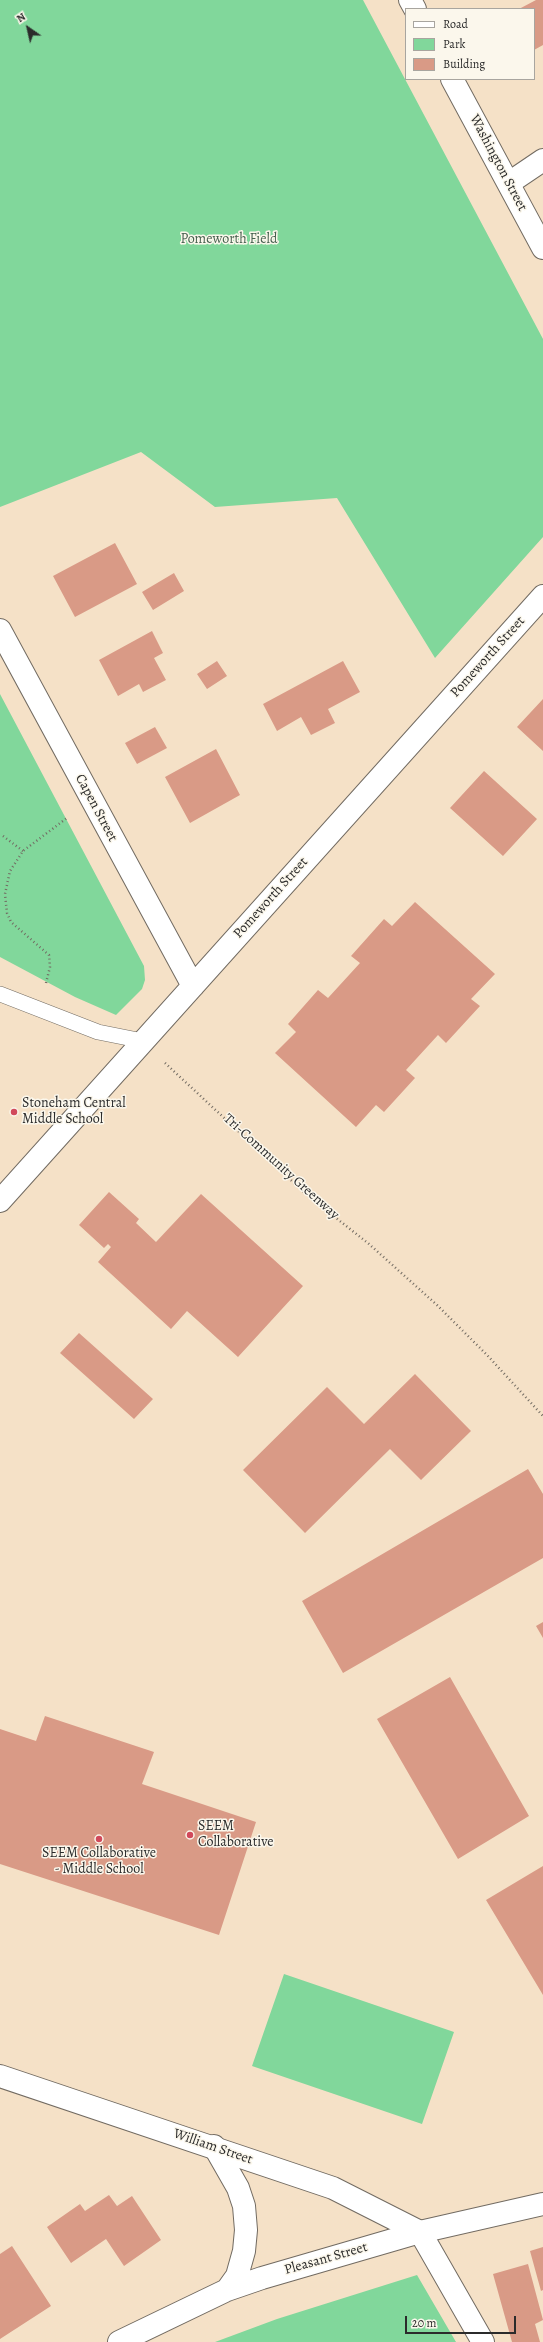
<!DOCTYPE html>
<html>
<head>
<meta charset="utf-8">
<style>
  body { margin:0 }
  #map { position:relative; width:543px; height:2342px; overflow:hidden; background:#f5e1c7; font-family:Alegreya,serif }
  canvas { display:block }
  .legend { position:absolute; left:405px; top:8px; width:130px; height:72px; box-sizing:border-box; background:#fbf7ec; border:1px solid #a8a59f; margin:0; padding:5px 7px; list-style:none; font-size:12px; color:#2b2b2b }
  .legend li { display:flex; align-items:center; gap:8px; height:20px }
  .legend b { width:20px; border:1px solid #a8a59f }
  .north { position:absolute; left:8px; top:8px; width:40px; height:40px; -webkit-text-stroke:3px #fbf7ec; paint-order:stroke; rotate:326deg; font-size:11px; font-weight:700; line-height:16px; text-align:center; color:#2b2b2b }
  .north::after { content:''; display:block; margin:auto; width:14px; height:18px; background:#2b2b2b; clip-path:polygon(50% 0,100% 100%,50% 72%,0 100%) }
  .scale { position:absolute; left:405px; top:2316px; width:111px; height:18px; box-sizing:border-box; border:2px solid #2b2b2b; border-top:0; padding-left:5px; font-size:12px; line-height:14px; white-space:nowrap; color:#2b2b2b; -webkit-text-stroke:3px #fbf7ec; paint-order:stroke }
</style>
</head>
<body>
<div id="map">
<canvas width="543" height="2342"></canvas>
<ul class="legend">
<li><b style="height:5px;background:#fff"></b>Road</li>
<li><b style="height:11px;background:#81d79b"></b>Park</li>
<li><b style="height:11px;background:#d99a86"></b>Building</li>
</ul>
<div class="north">N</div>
<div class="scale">20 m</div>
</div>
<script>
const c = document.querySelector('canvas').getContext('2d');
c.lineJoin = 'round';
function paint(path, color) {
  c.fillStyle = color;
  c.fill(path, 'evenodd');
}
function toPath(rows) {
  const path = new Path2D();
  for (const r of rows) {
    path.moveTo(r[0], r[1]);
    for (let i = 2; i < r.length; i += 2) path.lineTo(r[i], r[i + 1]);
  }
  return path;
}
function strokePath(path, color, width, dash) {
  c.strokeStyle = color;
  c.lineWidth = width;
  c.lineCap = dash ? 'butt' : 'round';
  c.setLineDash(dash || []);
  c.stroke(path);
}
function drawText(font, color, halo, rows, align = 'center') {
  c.font = font + ' Alegreya,serif';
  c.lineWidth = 3;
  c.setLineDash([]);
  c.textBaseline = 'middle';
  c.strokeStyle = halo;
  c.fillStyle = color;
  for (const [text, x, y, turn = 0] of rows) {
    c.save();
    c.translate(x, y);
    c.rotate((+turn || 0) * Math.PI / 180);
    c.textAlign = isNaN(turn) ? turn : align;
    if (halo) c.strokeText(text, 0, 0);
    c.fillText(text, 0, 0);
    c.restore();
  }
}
paint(toPath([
  [0,0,363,0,543,339,543,537,435,658,337,498,215,507,141,452,0,507],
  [0,694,144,966,145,980,142,989,116,1015,75,997,0,957],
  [284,1974,454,2032,422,2124,252,2066],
  [417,2275,456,2342,215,2342,277,2319]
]), '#81d79b');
paint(toPath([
  [536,0,543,0,543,45,534,50,534,9,519,9],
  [115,543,137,584,75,617,53,576],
  [174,573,184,591,153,610,142,592],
  [152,631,163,653,154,658,166,680,143,692,139,684,118,696,99,660],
  [217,661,227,676,207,689,197,674],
  [343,661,360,692,328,709,335,723,311,735,301,717,277,731,263,704],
  [543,699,543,751,517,727],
  [155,727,167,748,137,764,125,743],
  [216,749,240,795,190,823,165,777],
  [484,771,537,819,503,856,450,808],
  [415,902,495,974,471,999,480,1006,446,1043,438,1035,406,1070,415,1078,384,1112,376,1105,356,1127,275,1053,296,1032,288,1024,318,990,328,998,360,963,351,956,384,919,392,926],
  [109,1192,139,1219,136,1223,156,1242,201,1194,303,1286,238,1357,187,1311,171,1329,98,1262,111,1247,108,1244,104,1248,79,1225],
  [79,1333,153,1399,134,1419,60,1353],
  [415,1374,471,1431,421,1480,390,1449,305,1533,243,1470,327,1387,364,1424],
  [528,1469,543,1494,543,1558,343,1673,302,1601],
  [543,1622,543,1638,536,1626],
  [450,1677,529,1816,458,1859,377,1719],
  [45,1716,154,1752,142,1784,256,1822,219,1935,0,1864,0,1729,36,1741],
  [543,1866,543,1995,486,1900],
  [109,2195,117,2206,132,2196,161,2240,124,2266,106,2239,71,2263,47,2227,80,2204,85,2211],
  [12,2246,51,2306,0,2339,0,2254],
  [543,2247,543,2290,541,2291,530,2251],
  [528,2264,543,2320,535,2324,540,2342,512,2342,493,2274]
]), '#d99a86');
const lane = toPath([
  [0,994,98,1032,143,1041]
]);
const street = toPath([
  [509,183,543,160],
  [0,630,193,986],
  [0,1201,543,596],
  [420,2232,483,2342]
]);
const secondary = toPath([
  [410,0,415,9],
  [452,79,543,248],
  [0,2076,333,2188,420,2232]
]);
const primary = toPath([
  [214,2146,238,2188,244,2206,246,2230,244,2251,237,2276,227,2290],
  [119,2342,227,2290,262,2278,420,2232,543,2204]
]);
strokePath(lane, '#726b62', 16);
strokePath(street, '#726b62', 24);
strokePath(secondary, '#726b62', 24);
strokePath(primary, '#726b62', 24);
strokePath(toPath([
  [3,836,23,851],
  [46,983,50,967,49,955,11,922,7,913,5,894,10,871,23,851,67,818],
  [165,1063,307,1195,369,1244,437,1305,487,1355,543,1416]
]), '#726b62', 2.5, [1, 3]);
strokePath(lane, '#fff', 15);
strokePath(street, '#fff', 22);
strokePath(secondary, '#fff', 22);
strokePath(primary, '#fff', 22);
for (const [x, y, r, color] of [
  [14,1112,4,"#d1495b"],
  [190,1835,4,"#d1495b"],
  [99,1839,4,"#d1495b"]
]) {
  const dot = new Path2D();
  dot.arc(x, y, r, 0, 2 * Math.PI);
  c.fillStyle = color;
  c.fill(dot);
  strokePath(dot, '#fbf7ec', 1.5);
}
drawText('14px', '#2b2b2b', '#fbf7ec', [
  ["Washington Street",498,163,62],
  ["Pomeworth Street",488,657,-48],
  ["Capen Street",96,808,62],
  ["Pomeworth Street",271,898,-48],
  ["Tri-Community Greenway",281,1167,42],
  ["William Street",213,2147,19],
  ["Pleasant Street",326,2259,-16]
]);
drawText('14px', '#455f4d', '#fbf7ec', [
  ["Pomeworth Field",229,240]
]);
drawText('14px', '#2b2b2b', '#fbf7ec', [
  ["Stoneham Central",22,1104],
  ["Middle School",22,1120],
  ["SEEM",198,1827],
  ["Collaborative",198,1843],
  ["SEEM Collaborative",99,1854,"center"],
  ["- Middle School",99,1870,"center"]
], 'left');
</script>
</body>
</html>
